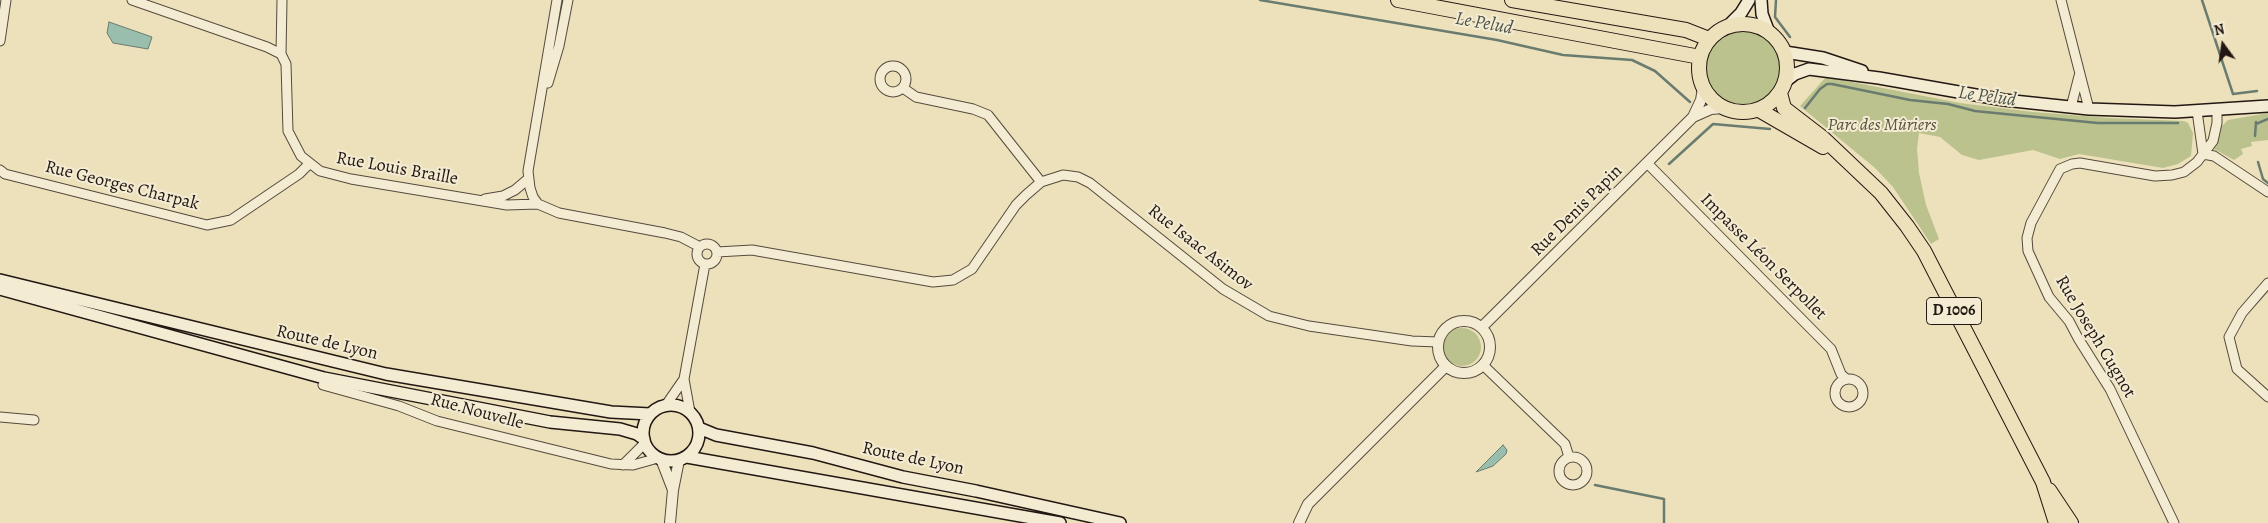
<!DOCTYPE html>
<html>
<head>
<meta charset="utf-8">
<style>
  body { margin:0 }
  #map { position:relative; width:2268px; height:523px; overflow:hidden; background:#ede1bc; font-family:Alegreya,serif }
  canvas { display:block }
  .north { position:absolute; left:2198px; top:20px; width:50px; height:50px; -webkit-text-stroke:4px #f3ecd3; paint-order:stroke; rotate:346deg; font-size:14px; font-weight:700; line-height:20px; text-align:center; color:#221712 }
  .north::after { content:''; display:block; margin:auto; width:18px; height:22px; background:#221712; clip-path:polygon(50% 0,100% 100%,50% 72%,0 100%) }
</style>
</head>
<body>
<div id="map">
<canvas width="2268" height="523"></canvas>
<div class="north">N</div>
</div>
<script>
const c = document.querySelector('canvas').getContext('2d');
c.lineJoin = 'round';
function paint(path, color) {
  c.fillStyle = color;
  c.fill(path, 'evenodd');
}
function toPath(rows) {
  const path = new Path2D();
  for (const r of rows) {
    if (r.length === 3) {
      path.moveTo(r[0] + r[2], r[1]);
      path.arc(r[0], r[1], r[2], 0, 2 * Math.PI);
      continue;
    }
    path.moveTo(r[0], r[1]);
    for (let i = 2; i < r.length; i += 2) path.lineTo(r[i], r[i + 1]);
  }
  return path;
}
function strokePath(path, color, width, dash) {
  c.strokeStyle = color;
  c.lineWidth = width;
  c.lineCap = dash ? 'butt' : 'round';
  c.setLineDash(dash || []);
  c.stroke(path);
}
function drawText(font, color, halo, rows, align = 'center') {
  c.font = font + ' Alegreya,serif';
  c.lineWidth = 4;
  c.setLineDash([]);
  c.textBaseline = 'middle';
  c.strokeStyle = halo;
  c.fillStyle = color;
  for (const [text, x, y, turn = 0] of rows) {
    c.save();
    c.translate(x, y);
    c.rotate((+turn || 0) * Math.PI / 180);
    c.textAlign = isNaN(turn) ? turn : align;
    if (halo) c.strokeText(text, 0, 0);
    c.fillText(text, 0, 0);
    c.restore();
  }
}
paint(toPath([
  [1743,68,38],
  [1826,77,1960,103,2033,112,2110,118,2184,121,2188,123,2193,133,2191,156,2178,164,2163,168,2079,154,2060,159,2033,150,1979,160,1962,155,1940,137,1919,133,1917,149,1919,173,1926,205,1939,239,1931,244,1893,187,1875,168,1800,106],
  [2268,113,2268,140,2251,142,2252,146,2241,149,2243,154,2234,160,2214,149,2220,128,2228,120],
  [1462,347,19]
]), '#bbc28e');
const water = toPath([
  [109,22,152,37,148,49,113,43,107,33,109,22],
  [1503,445,1507,450,1506,454,1493,466,1476,472,1503,445]
]);
paint(water, '#9abead');
strokePath(water, '#6a7b6f', 1);
strokePath(toPath([
  [1260,0,1497,40,1563,55,1632,60,1655,71,1690,102],
  [1776,0,1775,17,1790,37],
  [2202,0,2233,94,2257,91],
  [1805,108,1820,89,1827,84,1832,84,1910,100,1948,104,1975,111,2015,115,2098,123,2178,123],
  [2256,124,2268,119],
  [2255,136,2256,122],
  [2258,162,2263,179,2268,183],
  [1669,164,1713,124,1770,129],
  [1595,485,1664,499,1664,523]
]), '#6a7b6f', 2.5);
const minor = toPath([
  [132,0,267,47,281,54,286,64,288,131,301,156,320,171,351,179,507,205,538,204],
  [557,0,528,171,530,188,533,197,538,204,559,213,665,233,681,237,700,247],
  [2061,0,2089,109],
  [0,41,6,0],
  [281,54,282,0],
  [893,79,13],
  [548,83,559,46,568,0],
  [903,88,916,97,973,109,988,115,1041,182],
  [2071,107,2079,76],
  [2197,111,2203,154],
  [2203,154,2214,156,2268,192],
  [1648,164,1831,349,1841,374,1845,378],
  [0,170,5,174,207,225,231,220,299,174,309,164],
  [485,199,503,196,515,190,528,179],
  [707,254,10],
  [717,252,752,250,933,282,953,280,972,269,1016,205,1026,195,1041,182,1063,175,1078,177,1090,183,1223,289,1269,316,1309,326,1412,341,1438,342],
  [2268,283,2242,313,2229,337,2237,369,2268,397],
  [1483,365,1565,444,1569,457],
  [1849,393,14],
  [323,385,399,406,437,421,611,464,633,465,658,458],
  [666,405,684,379],
  [690,412,684,379,705,264],
  [0,417,34,420],
  [1573,471,14],
  [623,465,645,443],
  [2174,523,2110,389,2078,338,2069,321,2049,297,2028,251,2027,238,2031,223,2060,169,2072,164,2080,163,2155,176,2172,175,2184,172,2197,162,2213,141,2217,123,2217,111]
]);
const tertiary = toPath([
  [1693,117,1711,109,1723,108],
  [1464,347,26],
  [1482,327,1693,117,1701,100,1703,88],
  [661,459,673,490],
  [670,523,673,490,679,460],
  [1299,523,1308,504,1446,366]
]);
const secondary = toPath([
  [1761,0,1762,14,1768,30],
  [1728,26,1741,13,1749,0],
  [1785,52,1823,58,1862,71],
  [1786,81,1795,74,1809,69,1879,78,2004,100,2089,109,2175,112,2268,106],
  [0,280,386,374,611,412,650,414],
  [0,289,324,378,550,422,620,429,637,434,644,439],
  [671,433,28],
  [699,428,716,435,813,453,903,477,976,491,1120,523],
  [687,457,1060,523]
]);
const primary = toPath([
  [1398,0,1700,57],
  [1512,0,1686,30,1709,39],
  [1743,68,44],
  [1780,93,1784,108,1823,138,1881,193,1907,226,1924,251,2043,482,2056,523],
  [1759,110,1823,147],
  [2049,490,2071,523]
]);
strokePath(minor, '#554a3c', 11);
strokePath(tertiary, '#554a3c', 12);
strokePath(secondary, '#221712', 14);
strokePath(primary, '#221712', 16);
strokePath(minor, '#f3ecd3', 9);
strokePath(tertiary, '#f3ecd3', 10);
strokePath(secondary, '#f3ecd3', 11);
strokePath(primary, '#ede1bc', 14);
for (const [x, y, w] of [
  [1954,311,55]
]) {
  const box = new Path2D();
  box.roundRect(x - w / 2, y - 13.5, w, 27, 4);
  c.fillStyle = '#f3ecd3';
  c.fill(box);
  strokePath(box, '#221712', 1);
}
drawText('bold 16px', '#221712', null, [
  ["D 1006",1954,311]
]);
drawText('italic 18px', '#58533d', '#f3ecd3', [
  ["Parc des Mûriers",1882,126]
]);
drawText('18px', '#221712', '#f3ecd3', [
  ["Rue Louis Braille",397,169,10],
  ["Rue Georges Charpak",122,186,14],
  ["Rue Denis Papin",1577,211,-45],
  ["Rue Isaac Asimov",1200,248,38],
  ["Impasse Léon Serpollet",1763,257,45],
  ["Rue Joseph Cugnot",2095,337,59],
  ["Route de Lyon",327,343,13],
  ["Rue Nouvelle",477,412,15],
  ["Route de Lyon",913,459,12]
]);
drawText('italic 19px', '#4c5148', '#f3ecd3', [
  ["Le Pelud",1484,24,10],
  ["Le Pelud",1987,97,8]
]);
</script>
</body>
</html>
